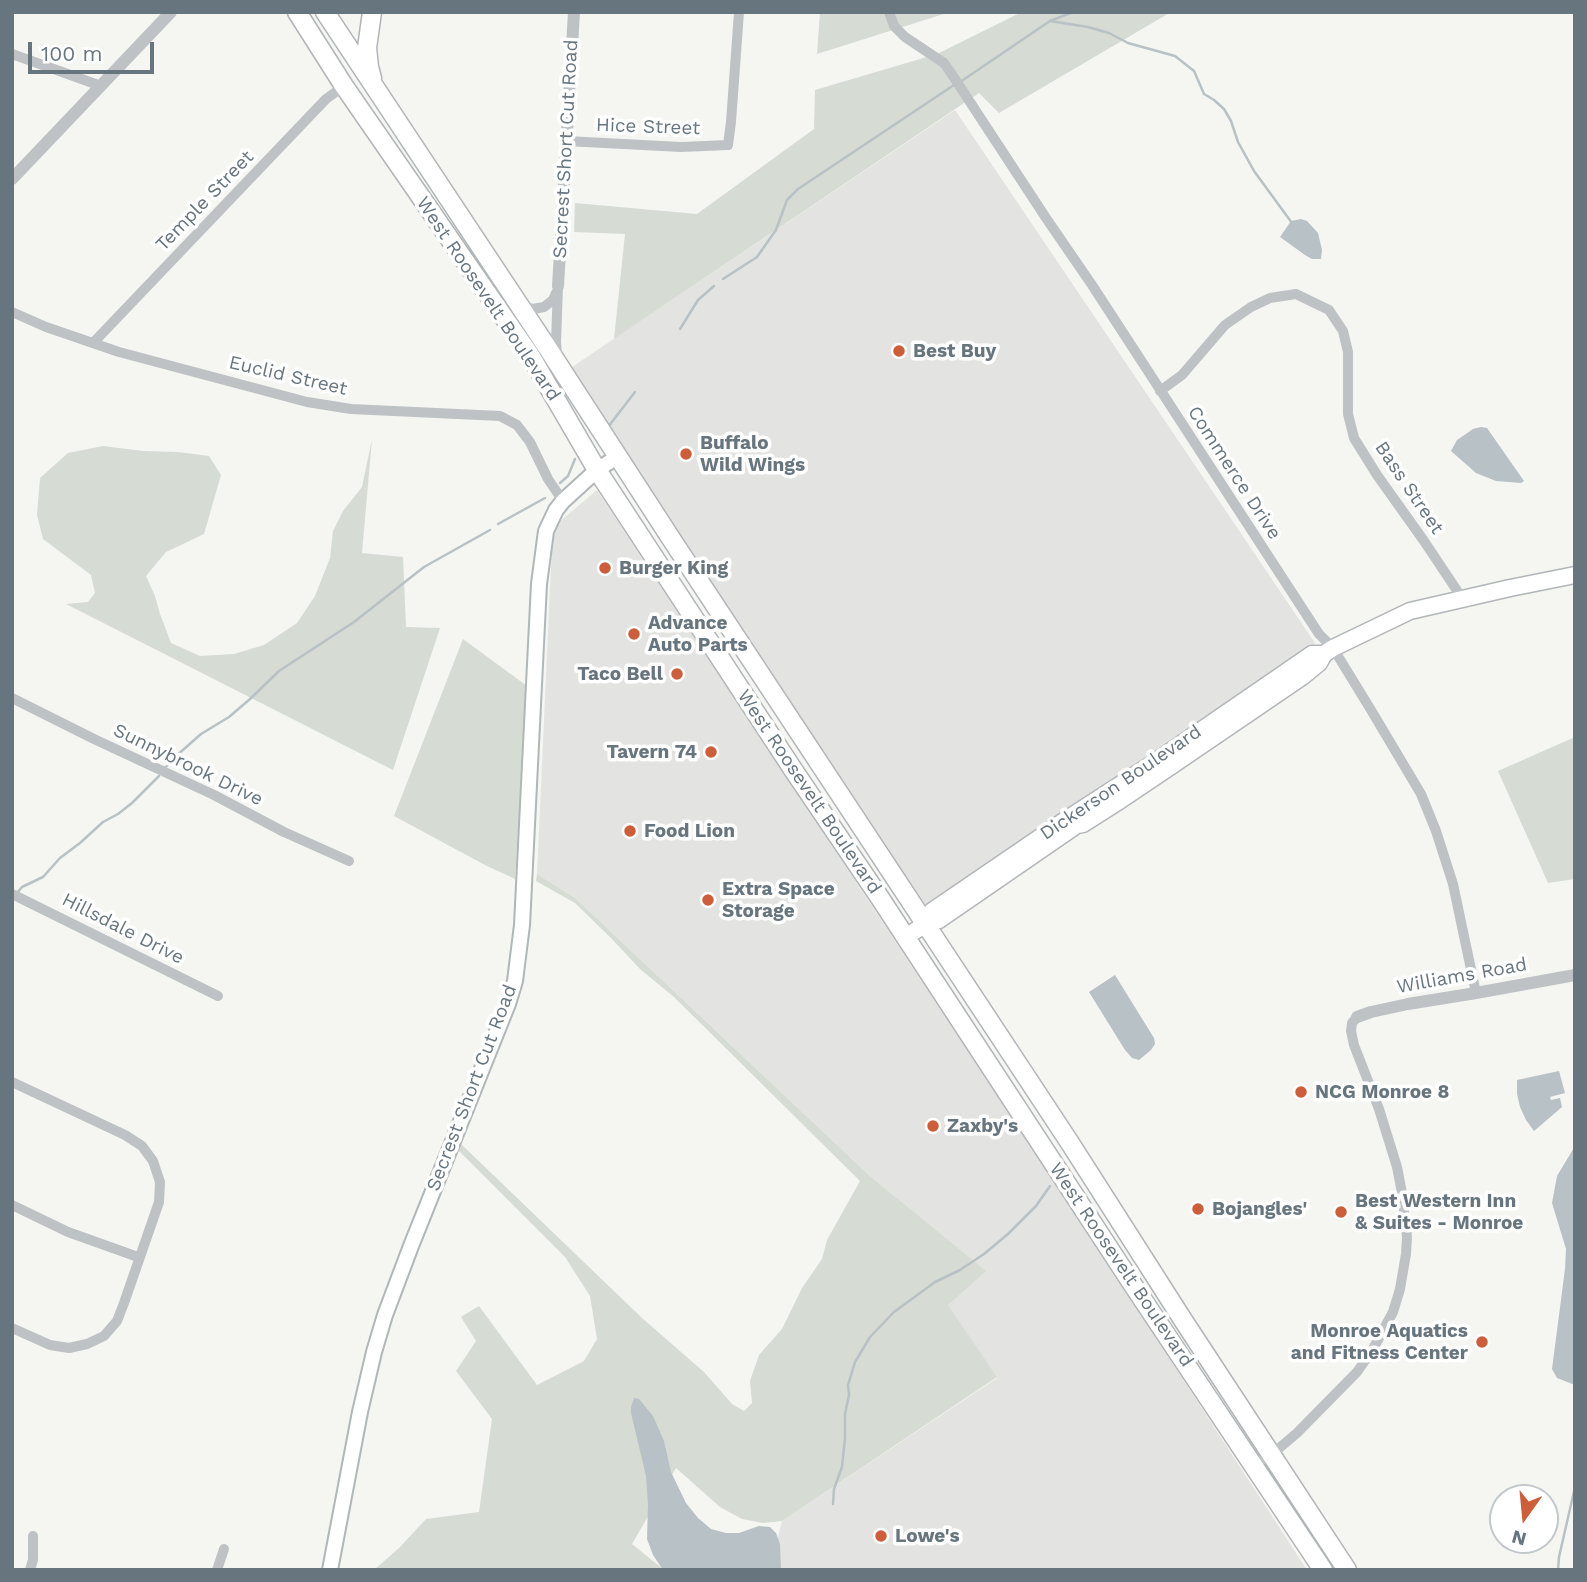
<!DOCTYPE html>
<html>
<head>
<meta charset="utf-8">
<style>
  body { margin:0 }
  #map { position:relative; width:1587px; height:1582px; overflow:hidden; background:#f5f5f2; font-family:"Work Sans",sans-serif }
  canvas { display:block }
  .frame { position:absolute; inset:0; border:14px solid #67757f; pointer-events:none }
  .north { position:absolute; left:1489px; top:1484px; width:70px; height:70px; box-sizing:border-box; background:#fff; border:2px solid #c2c8cc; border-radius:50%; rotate:195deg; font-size:19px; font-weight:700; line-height:28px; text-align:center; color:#67757f }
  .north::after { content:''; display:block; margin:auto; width:24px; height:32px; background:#ce5d39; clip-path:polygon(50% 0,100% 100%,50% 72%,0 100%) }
  .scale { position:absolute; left:28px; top:42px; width:126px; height:32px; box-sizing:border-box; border:4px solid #67757f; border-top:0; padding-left:9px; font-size:21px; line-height:24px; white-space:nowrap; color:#67757f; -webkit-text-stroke:5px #fff; paint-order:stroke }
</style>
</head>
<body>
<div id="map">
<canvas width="1587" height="1582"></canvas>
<div class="frame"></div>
<div class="north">N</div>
<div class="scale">100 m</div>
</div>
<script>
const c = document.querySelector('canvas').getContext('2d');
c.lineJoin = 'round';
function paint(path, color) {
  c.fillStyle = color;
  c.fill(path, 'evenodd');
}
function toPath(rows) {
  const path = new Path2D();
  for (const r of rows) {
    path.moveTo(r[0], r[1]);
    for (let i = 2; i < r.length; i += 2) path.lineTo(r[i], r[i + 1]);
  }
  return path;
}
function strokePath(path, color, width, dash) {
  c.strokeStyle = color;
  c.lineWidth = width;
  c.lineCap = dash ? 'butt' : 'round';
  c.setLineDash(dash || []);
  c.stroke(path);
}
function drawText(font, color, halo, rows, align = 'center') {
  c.font = font + ' "Work Sans",sans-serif';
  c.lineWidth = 7;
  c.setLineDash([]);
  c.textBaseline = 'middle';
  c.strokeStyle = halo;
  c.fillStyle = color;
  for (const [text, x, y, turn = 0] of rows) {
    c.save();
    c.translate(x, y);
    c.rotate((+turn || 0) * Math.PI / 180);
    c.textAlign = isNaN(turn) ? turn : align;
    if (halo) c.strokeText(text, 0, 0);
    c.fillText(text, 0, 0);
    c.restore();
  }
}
paint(toPath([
  [955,110,1315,643,924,905,563,373],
  [597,490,1099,1250,1307,1570,770,1570,782,1521,997,1378,947,1305,985,1271,870,1176,575,898,537,874,552,544,558,523]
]), '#e3e4e2');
paint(toPath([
  [820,12,950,12,817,54],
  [1022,12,1171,12,999,113,979,93,614,339,625,234,574,232,575,203,697,214,814,129,815,90,937,54],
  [372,439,362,553,403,557,406,627,440,628,393,770,66,604,88,602,95,593,91,575,43,539,37,515,40,478,68,453,103,446,143,451,178,452,209,456,221,475,204,534,166,552,146,576,155,596,160,614,171,643,200,656,234,654,264,645,297,623,315,596,330,558,333,531,343,511,362,487],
  [463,639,527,686,515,879,485,865,394,816],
  [1575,737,1575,879,1548,883,1498,771],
  [537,874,575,898,870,1176,986,1271,948,1305,997,1377,782,1521,763,1523,742,1519,720,1507,676,1468,632,1544,664,1570,374,1570,399,1548,426,1519,479,1512,492,1419,456,1371,476,1341,461,1317,479,1306,537,1385,584,1361,597,1339,590,1296,565,1257,458,1150,461,1144,642,1318,704,1372,732,1404,744,1411,752,1403,750,1381,759,1355,782,1329,802,1288,822,1259,827,1240,860,1181,674,997,640,969,611,938,575,903,536,881]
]), '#d6dbd4');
paint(toPath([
  [1301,219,1307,221,1318,233,1322,250,1321,259,1312,259,1305,255,1280,237,1291,221],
  [1481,427,1487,428,1524,481,1521,483,1496,481,1476,473,1451,451,1457,440,1473,429],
  [1115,975,1154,1038,1155,1044,1151,1050,1139,1060,1132,1058,1125,1050,1089,992],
  [1559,1071,1565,1093,1550,1097,1551,1100,1560,1098,1562,1107,1534,1131,1526,1120,1520,1107,1517,1094,1517,1080],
  [1575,1146,1575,1385,1557,1378,1552,1369,1565,1269,1566,1249,1552,1203,1557,1176],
  [634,1398,639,1399,653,1416,664,1441,671,1472,686,1503,698,1518,711,1529,726,1533,739,1533,759,1526,770,1527,776,1533,780,1544,781,1570,663,1570,653,1555,647,1539,648,1505,646,1476,631,1413,631,1407]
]), '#b8c1c5');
strokePath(toPath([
  [1050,21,1088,27,1109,33,1128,43,1175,56,1194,71,1204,94,1214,100,1224,109,1231,121,1238,142,1254,171,1292,223],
  [960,82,1050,21,1073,12],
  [723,279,757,257,776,230,787,200,798,189,954,85],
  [680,329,698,300,714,286],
  [608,427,635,392],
  [560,483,568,476,575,459],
  [498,524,545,498],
  [164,769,175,757,201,734,229,717,250,699,279,671,354,622,424,567,490,530],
  [17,893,22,887,43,877,60,858,80,843,103,822,118,814,132,803,159,776],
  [833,1504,834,1489,842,1467,845,1438,845,1414,849,1395,848,1385,855,1362,870,1337,894,1312,935,1282,960,1270,984,1254,1008,1234,1036,1206,1050,1186],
  [1558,1570,1559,1557,1575,1487]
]), '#b8c1c5', 2.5);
const secondary = toPath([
  [330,1570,360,1412,374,1352,385,1315,411,1246,508,1004,515,981,522,925,539,584,546,531,556,510,563,501,597,470,617,457]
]);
const primary = toPath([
  [931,914,932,911,1061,823,1152,764,1312,654,1324,654],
  [905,938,925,924,939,920,1077,825,1083,824,1116,803,1171,766,1302,677,1319,663,1324,654,1333,648,1410,611,1510,588,1575,575]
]);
const trunk = toPath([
  [297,12,344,86,530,355,597,470,792,768,880,898,1133,1285,1323,1570],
  [325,12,547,347,670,537,1070,1143,1183,1320,1347,1570],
  [372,12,367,48,369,67,372,78]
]);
strokePath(secondary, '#b1b6b9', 18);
strokePath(primary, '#b2b6b9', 19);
strokePath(trunk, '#b1b5b7', 21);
strokePath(toPath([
  [889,12,894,26,905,37,944,63,951,73,1046,218,1092,285,1319,634,1333,648,1371,710,1421,794,1436,831,1453,884,1476,993],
  [12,54,101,86],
  [566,141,681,147,728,145,731,122,739,12],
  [522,306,533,309,544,307,553,300,556,293],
  [12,312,46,327,119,352,307,402,351,409,500,416,517,425,530,442,548,479,563,501],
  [93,343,326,99,344,86],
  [557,355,556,342,558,286],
  [1160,391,1182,375,1225,325,1251,307,1270,298,1296,294,1329,310,1343,331,1348,352,1348,414,1354,438,1377,475,1424,541,1462,598],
  [12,698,94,739,214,795,284,832,349,861],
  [12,894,218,996],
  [12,1082,125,1135,142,1146,153,1161,160,1182,159,1202,124,1303,117,1321,104,1336,87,1344,69,1348,50,1345,12,1328],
  [12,1205,68,1232,138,1257],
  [1253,1465,1271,1455,1297,1433,1357,1372,1373,1349,1393,1312,1400,1289,1406,1254,1407,1237,1402,1193,1397,1167,1379,1109,1354,1045,1351,1031,1352,1023,1357,1017],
  [30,1570,33,1560,33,1536],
  [217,1570,224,1549]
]), '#bec2c5', 10);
strokePath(toPath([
  [12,179,171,12],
  [558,286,574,12],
  [1357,1017,1371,1012,1408,1004,1476,993,1575,975]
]), '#bec2c5', 12);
strokePath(secondary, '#fff', 14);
strokePath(primary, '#fff', 16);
strokePath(trunk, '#fff', 18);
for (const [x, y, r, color] of [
  [899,351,7,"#ce5d39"],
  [686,454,7,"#ce5d39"],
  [605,568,7,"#ce5d39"],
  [634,634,7,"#ce5d39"],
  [677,674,7,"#ce5d39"],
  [711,752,7,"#ce5d39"],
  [630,831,7,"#ce5d39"],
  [708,900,7,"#ce5d39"],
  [1301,1092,7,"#ce5d39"],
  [933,1126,7,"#ce5d39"],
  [1198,1209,7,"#ce5d39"],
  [1341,1212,7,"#ce5d39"],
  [1482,1342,7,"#ce5d39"],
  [881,1536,7,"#ce5d39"]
]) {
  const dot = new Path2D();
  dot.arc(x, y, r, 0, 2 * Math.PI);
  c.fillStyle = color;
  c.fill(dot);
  strokePath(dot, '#fff', 2.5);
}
drawText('19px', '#67757f', '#fff', [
  ["Hice Street",648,127,2],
  ["Secrest Short Cut Road",566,149,-87],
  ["Temple Street",205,201,-46],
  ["West Roosevelt Boulevard",488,299,56],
  ["Euclid Street",288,376,13],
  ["Commerce Drive",1234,473,57],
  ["Bass Street",1409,488,56],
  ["Sunnybrook Drive",188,765,26],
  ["Dickerson Boulevard",1121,783,-34],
  ["West Roosevelt Boulevard",809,792,56],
  ["Hillsdale Drive",123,929,27],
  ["Williams Road",1462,976,-10],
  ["Secrest Short Cut Road",472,1088,-69],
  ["West Roosevelt Boulevard",1121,1265,56]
]);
drawText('bold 19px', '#67757f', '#fff', [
  ["Best Buy",913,351],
  ["Buffalo",700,443],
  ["Wild Wings",700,465],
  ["Burger King",619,568],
  ["Advance",648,623],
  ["Auto Parts",648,645],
  ["Taco Bell",663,674,"right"],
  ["Tavern 74",697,752,"right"],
  ["Food Lion",644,831],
  ["Extra Space",722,889],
  ["Storage",722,911],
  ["NCG Monroe 8",1315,1092],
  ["Zaxby's",947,1126],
  ["Best Western Inn",1355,1201],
  ["& Suites - Monroe",1355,1223],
  ["Bojangles'",1212,1209],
  ["Monroe Aquatics",1468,1331,"right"],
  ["and Fitness Center",1468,1353,"right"],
  ["Lowe's",895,1536]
], 'left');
</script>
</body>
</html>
